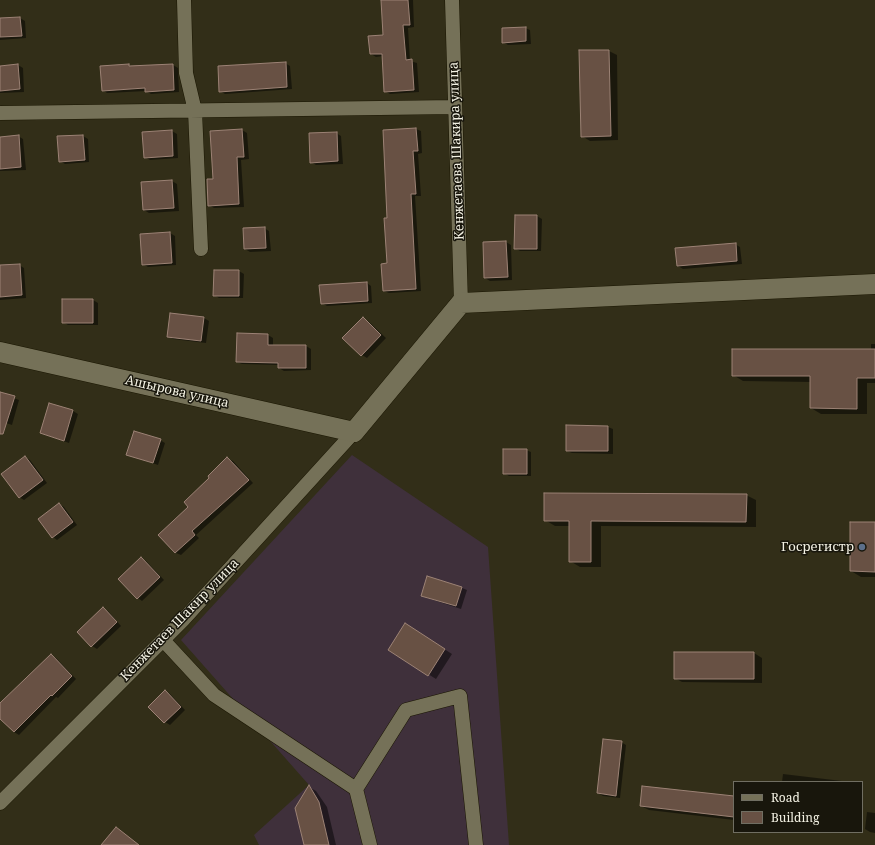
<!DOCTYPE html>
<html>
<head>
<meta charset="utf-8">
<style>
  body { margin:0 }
  #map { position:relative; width:875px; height:845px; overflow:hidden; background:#322e18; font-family:"Noto Serif",serif }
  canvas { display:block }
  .legend { position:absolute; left:733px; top:781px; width:130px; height:52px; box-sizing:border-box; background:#18160c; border:1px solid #706e62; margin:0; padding:5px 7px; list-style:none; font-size:12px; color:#f3f1e3 }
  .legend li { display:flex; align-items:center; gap:8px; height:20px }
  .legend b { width:20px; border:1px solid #706e62 }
</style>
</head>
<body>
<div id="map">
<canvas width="875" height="845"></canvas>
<ul class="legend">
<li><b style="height:5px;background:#757158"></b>Road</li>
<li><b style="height:11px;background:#685144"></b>Building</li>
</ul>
</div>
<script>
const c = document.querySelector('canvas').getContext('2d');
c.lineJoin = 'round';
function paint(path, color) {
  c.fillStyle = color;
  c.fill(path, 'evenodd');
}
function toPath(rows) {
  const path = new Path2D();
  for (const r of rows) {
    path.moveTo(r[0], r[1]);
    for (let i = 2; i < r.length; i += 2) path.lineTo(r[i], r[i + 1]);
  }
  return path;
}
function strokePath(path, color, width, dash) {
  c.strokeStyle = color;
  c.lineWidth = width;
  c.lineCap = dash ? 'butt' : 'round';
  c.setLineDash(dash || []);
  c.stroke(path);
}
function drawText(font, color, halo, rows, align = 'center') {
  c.font = font + ' "Noto Serif",serif';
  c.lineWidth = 3;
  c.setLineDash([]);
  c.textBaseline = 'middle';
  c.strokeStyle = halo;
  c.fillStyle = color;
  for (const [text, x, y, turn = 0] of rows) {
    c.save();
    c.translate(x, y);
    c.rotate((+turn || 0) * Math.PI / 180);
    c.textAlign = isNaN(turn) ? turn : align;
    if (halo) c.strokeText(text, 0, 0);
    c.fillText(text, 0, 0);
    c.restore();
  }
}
paint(toPath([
  [352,455,488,547,509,845,259,845,254,835,309,785,181,640]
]), '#3f303b');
paint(toPath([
  [382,0,413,0,414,27,408,28,410,61,417,63,419,92,390,94,385,91,383,56,376,57,371,54,384,36],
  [20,18,25,21,26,38,0,40,0,19],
  [525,28,530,30,531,44,508,45,503,42],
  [609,51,617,55,618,140,590,141,582,136],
  [285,63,290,66,292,89,225,94,220,91],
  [18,65,23,68,24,92,0,93,0,67],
  [129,65,133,67,173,65,178,68,179,92,151,94,146,91,107,93,103,90],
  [416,129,421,131,422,153,418,154,421,196,415,196,421,291,389,293,384,291,388,264,388,219],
  [242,130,247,133,249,159,241,160,244,207,214,208,209,205,214,180],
  [172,131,177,134,178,158,150,160,145,157],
  [336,133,341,136,343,164,316,165,311,162],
  [18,136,23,139,26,170,0,171,0,138],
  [83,136,88,139,89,162,65,164,60,161],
  [172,181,177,184,179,211,149,213,144,210,142,183],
  [537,216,542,219,541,251,520,251,515,248],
  [264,228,269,231,271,251,250,252,245,249],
  [170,233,175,236,176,265,148,267,143,264],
  [506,242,511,245,512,280,490,281,485,278],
  [735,244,740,247,742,264,683,269,678,266],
  [19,265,24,268,26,298,0,300,0,266],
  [215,271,239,271,244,274,243,298,219,298,214,295],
  [367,283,371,286,372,303,327,306,322,303],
  [63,300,93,300,98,303,98,325,68,325,63,322],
  [171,314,204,318,209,321,206,343,173,339,168,336],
  [363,318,368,321,386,338,367,358,362,355],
  [237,334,268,335,273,338,273,346,306,346,311,349,311,370,284,371,279,368,279,365,242,364,237,362],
  [871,344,875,344,875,383,867,383,867,414,821,414,811,408,811,382,743,381,733,375,871,350],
  [0,393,19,400,12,425,0,421],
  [50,404,73,411,78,414,69,443,41,433],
  [608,427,613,429,613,454,572,453,567,451],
  [160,440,165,443,158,465,127,454],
  [526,450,531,452,531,476,509,476,504,473],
  [25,457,30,460,47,483,24,500,19,497],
  [228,459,233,461,253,483,196,535,199,538,181,555,176,553,160,535,189,507,211,478],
  [746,495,756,500,756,527,601,526,601,567,580,567,570,561,570,526,555,526,545,520],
  [59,504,64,507,77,525,57,540,53,537],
  [875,523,875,577,861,577,851,571],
  [141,558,146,561,164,580,142,601,138,598],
  [462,588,467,590,461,609,427,598,422,595],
  [103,609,108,611,121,626,97,649,92,646],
  [413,629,452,654,436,679,389,650],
  [754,653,762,658,762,683,682,682,675,678],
  [51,655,56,658,76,679,58,698,56,697,19,735,14,732,0,717,0,705],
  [166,691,170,694,185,710,170,725,165,722],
  [621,742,626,745,620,798,603,796,598,793],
  [783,774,842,781,843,782,782,782],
  [309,787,316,791,327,807,336,845,305,845],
  [734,797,734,820,649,810,641,806],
  [867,812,875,813,875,833,870,832,865,829]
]), '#0007');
const building = toPath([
  [381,0,408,0,410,25,403,25,406,60,412,59,414,90,384,92,382,54,370,54,368,36,383,35,381,0],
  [20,17,22,36,0,37,0,18,20,17],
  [526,27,526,41,502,43,502,28,526,27],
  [579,50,609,50,611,136,581,137,579,50],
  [286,62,287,87,219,92,218,66,286,62],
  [18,64,20,89,0,91,0,66,18,64],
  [129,64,129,66,173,64,174,90,145,92,145,88,102,91,100,66,129,64],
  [416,128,418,151,413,151,416,194,411,194,416,289,383,291,381,264,387,263,384,218,387,218,383,130,416,128],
  [242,129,244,157,237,157,239,204,208,206,207,179,213,179,210,131,242,129],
  [172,130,173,156,144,158,142,132,172,130],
  [337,132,338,161,310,163,309,133,337,132],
  [19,135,21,167,0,169,0,137,19,135],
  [83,135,85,160,59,162,57,136,83,135],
  [172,180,174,208,143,210,141,182,172,180],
  [515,215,537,215,537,249,514,249,515,215],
  [265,227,266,248,244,249,243,228,265,227],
  [170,232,172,263,142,265,140,234,170,232],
  [506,241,508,277,484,278,483,242,506,241],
  [736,243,737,261,677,266,675,248,736,243],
  [20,264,22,295,0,297,0,265,20,264],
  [214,270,239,270,239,296,213,296,214,270],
  [367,282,368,301,321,304,319,285,367,282],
  [62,299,93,299,93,323,62,323,62,299],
  [170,313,204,317,201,341,167,337,170,313],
  [363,317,381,335,361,356,342,338,363,317],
  [237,333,268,334,268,345,306,345,306,368,278,368,278,363,236,362,237,333],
  [732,349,875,349,875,378,857,378,857,409,810,408,810,376,732,376,732,349],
  [0,392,15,396,3,434,0,434,0,392],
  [49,403,73,410,64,441,40,433,49,403],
  [566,425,608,426,608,451,566,451,566,425],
  [134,431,161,439,153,463,126,455,134,431],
  [503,449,527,449,527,474,503,474,503,449],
  [25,456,43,480,19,498,1,474,25,456],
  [227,457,249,480,192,531,195,535,175,553,158,535,188,507,184,502,209,478,208,476,227,457],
  [544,493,747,494,746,522,591,521,591,562,569,562,569,521,544,521,544,493],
  [59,503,73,522,52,538,38,519,59,503],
  [850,522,875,522,875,572,850,571,850,522],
  [141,557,160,577,137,599,118,579,141,557],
  [427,576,462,587,456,606,421,596,427,576],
  [103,607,117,622,91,647,77,632,103,607],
  [405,623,445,649,428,676,388,650,405,623],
  [674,652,754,652,754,679,674,679,674,652],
  [51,654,72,676,52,696,51,695,14,732,0,719,0,703,51,654],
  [165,690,181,707,164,723,148,707,165,690],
  [603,739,622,741,616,796,597,793,603,739],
  [309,785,319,802,329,845,304,845,295,808,309,785],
  [642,786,734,796,734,817,640,806,642,786],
  [116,827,139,845,101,845,116,827]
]);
paint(building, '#685144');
strokePath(building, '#9c8275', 1);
const street = toPath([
  [184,0,186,73,195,111,201,249],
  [452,0,461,303],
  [0,113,455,107],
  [163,640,214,695,356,789,370,845],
  [356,789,406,710,460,696,476,845],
  [0,803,183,620,354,432]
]);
const secondary = toPath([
  [0,352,354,432,461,303,875,284]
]);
strokePath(street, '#1a1602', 15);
strokePath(secondary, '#1a1602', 21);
strokePath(street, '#757158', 14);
strokePath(secondary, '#757158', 20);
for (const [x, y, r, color] of [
  [862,547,4,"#5c6f8a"]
]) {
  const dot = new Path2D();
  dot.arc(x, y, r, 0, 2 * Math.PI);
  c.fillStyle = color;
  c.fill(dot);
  strokePath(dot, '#18160c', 1.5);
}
drawText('13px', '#f3f1e3', '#18160c', [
  ["Кенжетаева Шакира улица",457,151,-92],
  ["Ашырова улица",177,392,13],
  ["Кенжетаев Шакир улица",180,620,-46]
]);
drawText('13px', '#f3f1e3', '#18160c', [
  ["Госрегистр",854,547]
], 'right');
</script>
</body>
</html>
